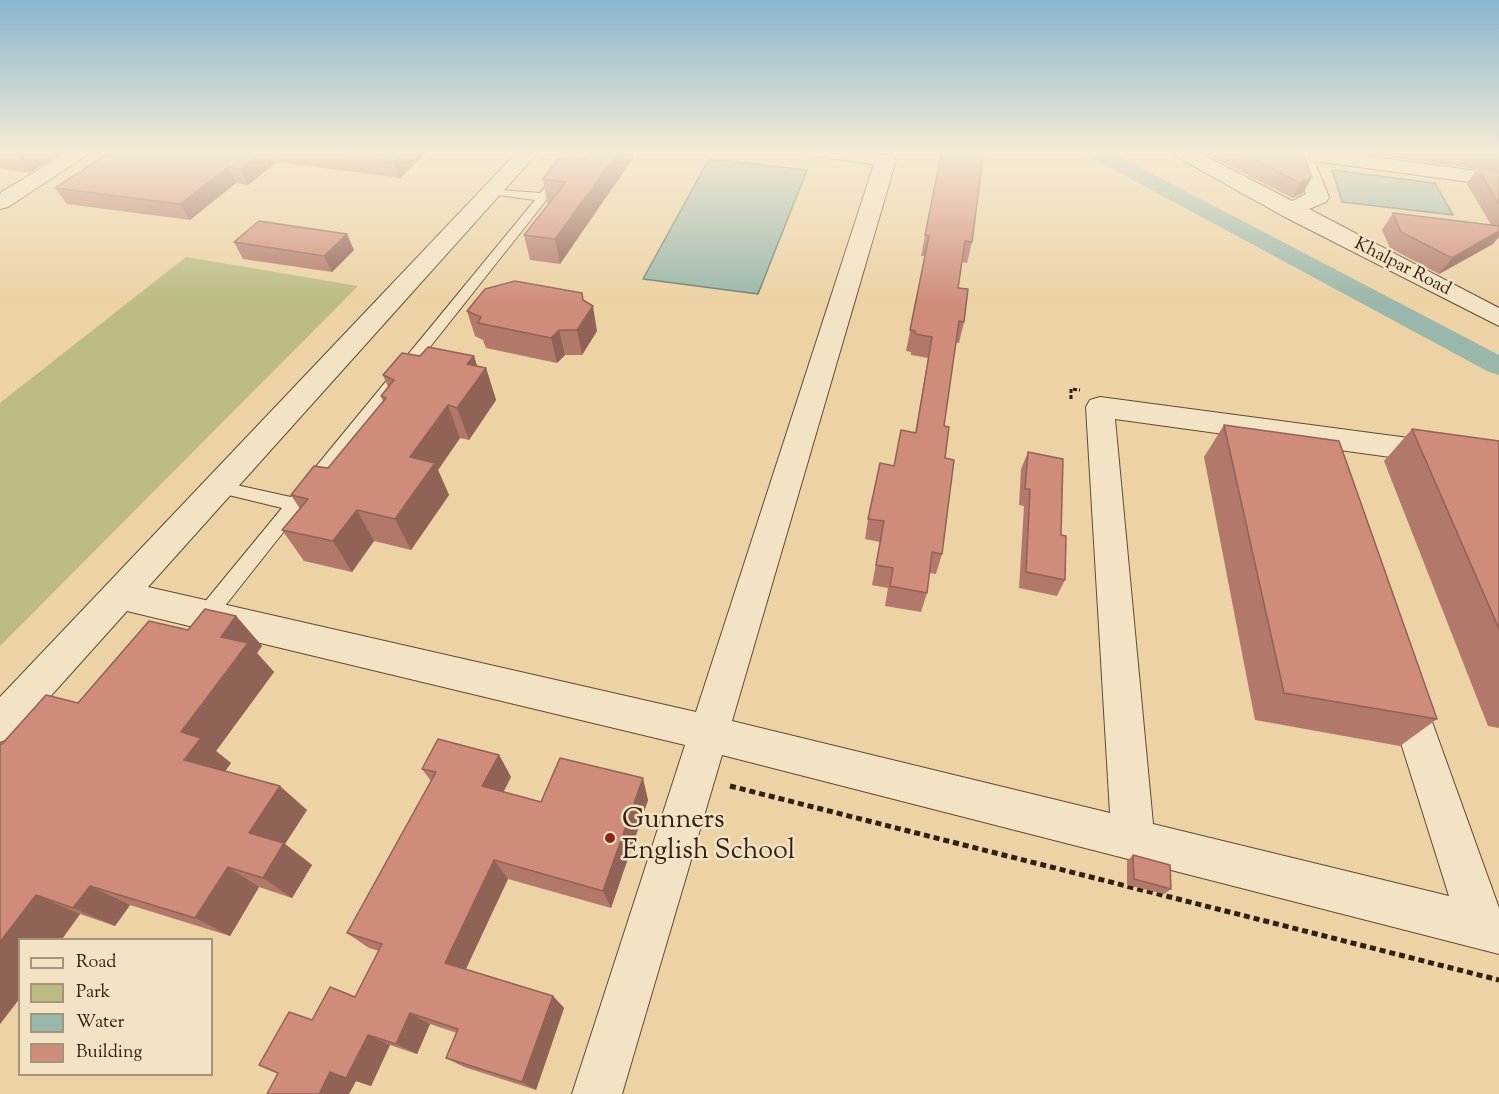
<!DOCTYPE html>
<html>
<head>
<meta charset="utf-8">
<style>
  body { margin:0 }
  #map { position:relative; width:1499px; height:1094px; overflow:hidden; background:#ecd2a4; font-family:"Sorts Mill Goudy",serif }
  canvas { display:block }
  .legend { position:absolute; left:18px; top:938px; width:195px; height:138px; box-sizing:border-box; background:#f3e2c4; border:2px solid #a5947c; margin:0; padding:8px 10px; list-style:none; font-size:18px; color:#2f200f }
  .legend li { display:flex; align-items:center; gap:12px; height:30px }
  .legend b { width:30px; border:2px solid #a5947c }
</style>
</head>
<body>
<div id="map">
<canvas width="1499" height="1094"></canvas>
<ul class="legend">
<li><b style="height:8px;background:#f3e2c4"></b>Road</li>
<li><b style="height:16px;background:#bbbb83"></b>Park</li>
<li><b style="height:16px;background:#99b7aa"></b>Water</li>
<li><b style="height:16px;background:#cf8c7b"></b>Building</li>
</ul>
</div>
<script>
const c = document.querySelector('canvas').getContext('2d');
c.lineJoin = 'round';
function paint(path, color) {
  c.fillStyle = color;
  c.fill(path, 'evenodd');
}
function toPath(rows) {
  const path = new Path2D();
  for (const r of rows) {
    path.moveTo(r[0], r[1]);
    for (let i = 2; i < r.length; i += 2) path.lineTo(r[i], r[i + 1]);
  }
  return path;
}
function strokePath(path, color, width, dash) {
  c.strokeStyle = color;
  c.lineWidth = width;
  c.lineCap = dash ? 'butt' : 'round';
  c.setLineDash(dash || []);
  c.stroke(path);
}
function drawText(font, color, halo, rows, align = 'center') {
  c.font = font + ' "Sorts Mill Goudy",serif';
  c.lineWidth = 5;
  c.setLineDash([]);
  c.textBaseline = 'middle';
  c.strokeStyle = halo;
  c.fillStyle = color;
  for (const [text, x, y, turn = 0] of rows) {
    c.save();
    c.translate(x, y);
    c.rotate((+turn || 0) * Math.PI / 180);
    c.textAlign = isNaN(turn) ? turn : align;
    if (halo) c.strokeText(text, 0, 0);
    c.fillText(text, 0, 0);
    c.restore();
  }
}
paint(toPath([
  [186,257,358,286,0,646,0,403]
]), '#bbbb83');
const water = toPath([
  [709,159,807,170,758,294,643,279,709,159],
  [1332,170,1435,183,1453,215,1342,202,1332,170]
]);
paint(water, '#99b7aa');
strokePath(water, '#6f7b6c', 1.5);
paint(toPath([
  [1082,150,1107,150,1499,355,1499,375,1489,372,1085,154,1082,150]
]), '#99b7aa');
const lane = toPath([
  [575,150,586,150,213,621,206,623,199,621,196,615,199,609,282,508,212,491,210,487,212,483,218,481,291,497,535,200,490,194,486,193,486,189,540,193,575,150]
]);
const street = toPath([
  [71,150,95,150,8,207,0,209,0,193,71,150],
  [519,150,540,150,148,587,696,712,874,164,813,156,806,154,803,150,856,150,893,156,896,160,732,721,1110,813,1086,407,1090,400,1100,397,1499,450,1499,472,1115,419,1153,824,1449,896,1385,692,1391,680,1404,675,1417,680,1499,908,1499,954,722,755,622,1094,572,1094,685,745,127,611,14,737,0,742,0,697,519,150],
  [1169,150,1194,150,1292,201,1306,194,1293,158,1271,154,1268,150,1322,150,1499,174,1499,186,1314,161,1329,197,1326,202,1309,209,1499,308,1499,326,1281,215,1172,154,1169,150]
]);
strokePath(lane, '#5e4c34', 2);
strokePath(street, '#5e4c34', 2);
strokePath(toPath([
  [1071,399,1071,389,1080,390]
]), '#2f200f', 3, [4, 2]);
strokePath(toPath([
  [730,786,1499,980]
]), '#2f200f', 5, [6, 4]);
paint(lane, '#f3e2c4');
paint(street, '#f3e2c4');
paint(toPath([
  [0,150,68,150,29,173,0,168],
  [113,150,429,150,400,178,277,162,248,185,236,183,190,220,67,204,55,188],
  [1199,150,1301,150,1312,177,1303,193,1292,198],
  [1338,150,1499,150,1499,240,1498,238,1493,244,1439,274,1390,248,1382,230,1393,213,1491,225,1467,184,1477,169],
  [633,158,560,264,530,260,524,235,549,203,547,203,543,179,583,160],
  [925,235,972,242,967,263,962,262,958,288,964,322,959,343,956,343,944,426,945,458,942,554,936,574,929,573,927,593,921,612,885,606,888,588,872,585,880,542,865,539,868,519,894,466,915,433,928,358,911,355,911,352,906,351,925,256,921,256],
  [234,242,354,250,332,272,243,259],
  [583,300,597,331,582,355,565,355,557,363,486,348,483,340,475,336,467,311],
  [420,356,474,356,477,366,486,368,496,400,469,440,460,438,438,470,449,495,411,550,374,541,352,572,304,561,282,530,300,509,291,495,328,468,383,401,381,396,388,387,383,375],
  [1224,425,1437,719,1400,746,1255,720,1204,457],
  [1412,429,1499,441,1499,728,1488,726,1384,461],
  [1028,452,1061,535,1065,580,1057,596,1019,588,1024,506,1019,505,1021,469],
  [236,616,262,646,257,653,274,672,216,751,231,763,225,771,307,810,285,844,312,865,292,898,259,887,230,936,130,905,115,926,80,914,62,939,20,939,20,998,0,1024,0,744,2,744,78,703,188,630],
  [499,755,511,777,503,792,541,802,648,800,611,908,508,879,466,969,553,996,564,1008,536,1090,464,1067,446,1058,457,1033,430,1024,417,1054,390,1045,371,1086,356,1081,349,1094,267,1094,312,1020,355,997,379,951,369,948,347,933,431,781,422,769],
  [1133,855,1171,889,1164,894,1127,885,1127,861]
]), '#b2786a');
paint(toPath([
  [18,150,68,150,29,173,15,152],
  [265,150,272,150,277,162,248,185,240,169],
  [407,150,429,150,400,178,394,162],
  [620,150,632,150,633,158,560,264,555,239],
  [228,167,236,183,190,220,180,204],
  [1312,177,1303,193,1292,198,1300,183],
  [1499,231,1499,236,1493,244,1439,274,1452,258],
  [347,234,354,250,332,272,324,256],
  [593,306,597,331,582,355,577,330],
  [559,330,565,355,557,363,551,338],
  [474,356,480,376,486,368,496,400,469,440,457,408,467,364],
  [448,405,460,438,438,470,449,495,411,550,395,519,410,457],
  [357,510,374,541,352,572,333,541],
  [236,616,262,646,257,653,274,672,216,751,231,763,216,784,184,760,181,732,221,637],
  [499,755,511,777,496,807,482,786],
  [643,778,648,800,611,908,603,891],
  [280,786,307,810,285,844,312,865,292,898,263,878,249,833],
  [494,860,508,879,462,977,445,963],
  [228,867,259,887,230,936,195,918],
  [90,886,130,905,115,926,73,908],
  [36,895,80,914,62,939,20,939,20,998,0,1024,0,942],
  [553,996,564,1008,536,1090,522,1082],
  [410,1013,430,1024,417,1054,396,1044],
  [368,1035,390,1045,371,1086,356,1081,349,1094,319,1094,330,1072]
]), '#916256');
const building = toPath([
  [1,150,18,150,15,152,1,150],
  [113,150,265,150,240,169,228,167,180,204,55,188,113,150],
  [301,150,407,150,394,162,301,150],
  [591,150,620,150,555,239,524,235,566,182,543,179,560,157,583,160,591,150],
  [942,150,984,150,972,242,965,241,958,288,968,289,964,322,959,321,944,426,949,427,945,458,954,460,942,554,932,552,927,593,890,586,893,568,876,565,884,521,868,519,880,463,894,466,901,430,916,433,932,337,915,334,915,331,910,330,929,236,925,235,942,150],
  [1235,150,1301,150,1312,177,1300,183,1235,150],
  [1458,150,1499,150,1499,155,1458,150],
  [1478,168,1499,171,1499,204,1478,168],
  [1393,213,1499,226,1499,231,1452,258,1401,232,1393,213],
  [259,221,347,234,324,256,234,242,259,221],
  [515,281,582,293,583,300,593,306,577,330,559,330,551,338,478,323,481,317,467,311,485,289,515,281],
  [428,347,474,356,467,364,486,368,457,408,448,405,410,457,435,463,395,519,357,510,333,541,282,530,308,499,291,495,314,466,328,468,386,398,381,396,394,380,383,375,402,353,420,356,428,347],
  [1224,425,1339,441,1437,719,1284,693,1224,425],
  [1412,429,1499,441,1499,629,1412,429],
  [1028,452,1063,459,1061,535,1066,536,1065,580,1026,572,1030,489,1025,489,1028,452],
  [205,609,236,616,221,637,248,643,181,732,201,738,184,760,280,786,249,833,284,843,263,878,228,867,195,918,90,886,73,908,36,895,0,942,0,744,2,744,46,695,78,703,149,621,188,630,205,609],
  [438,739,499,755,482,786,541,802,560,758,643,778,603,891,494,860,445,963,553,996,522,1082,446,1058,458,1029,410,1013,396,1044,368,1035,346,1078,330,1072,319,1094,267,1094,278,1073,259,1065,289,1012,312,1020,330,987,355,997,382,944,347,933,436,772,422,769,438,739],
  [1133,855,1170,865,1171,889,1134,879,1133,855]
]);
paint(building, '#cf8c7b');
strokePath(building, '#916256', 1.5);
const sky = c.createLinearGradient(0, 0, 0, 303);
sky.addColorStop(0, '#88b5cf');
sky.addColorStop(0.5, '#f6ebd6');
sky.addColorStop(1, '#f6ebd600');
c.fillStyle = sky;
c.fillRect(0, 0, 1499, 303);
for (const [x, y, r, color] of [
  [610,838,6,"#8f2418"]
]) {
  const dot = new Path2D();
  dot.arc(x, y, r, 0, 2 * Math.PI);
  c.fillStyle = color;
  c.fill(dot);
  strokePath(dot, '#f3e2c4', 2);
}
drawText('18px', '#2f200f', '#f3e2c4', [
  ["Khalpar Road",1402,268,27]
]);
drawText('27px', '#2f200f', '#f3e2c4', [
  ["Gunners",622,822],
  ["English School",622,853]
], 'left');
</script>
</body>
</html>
